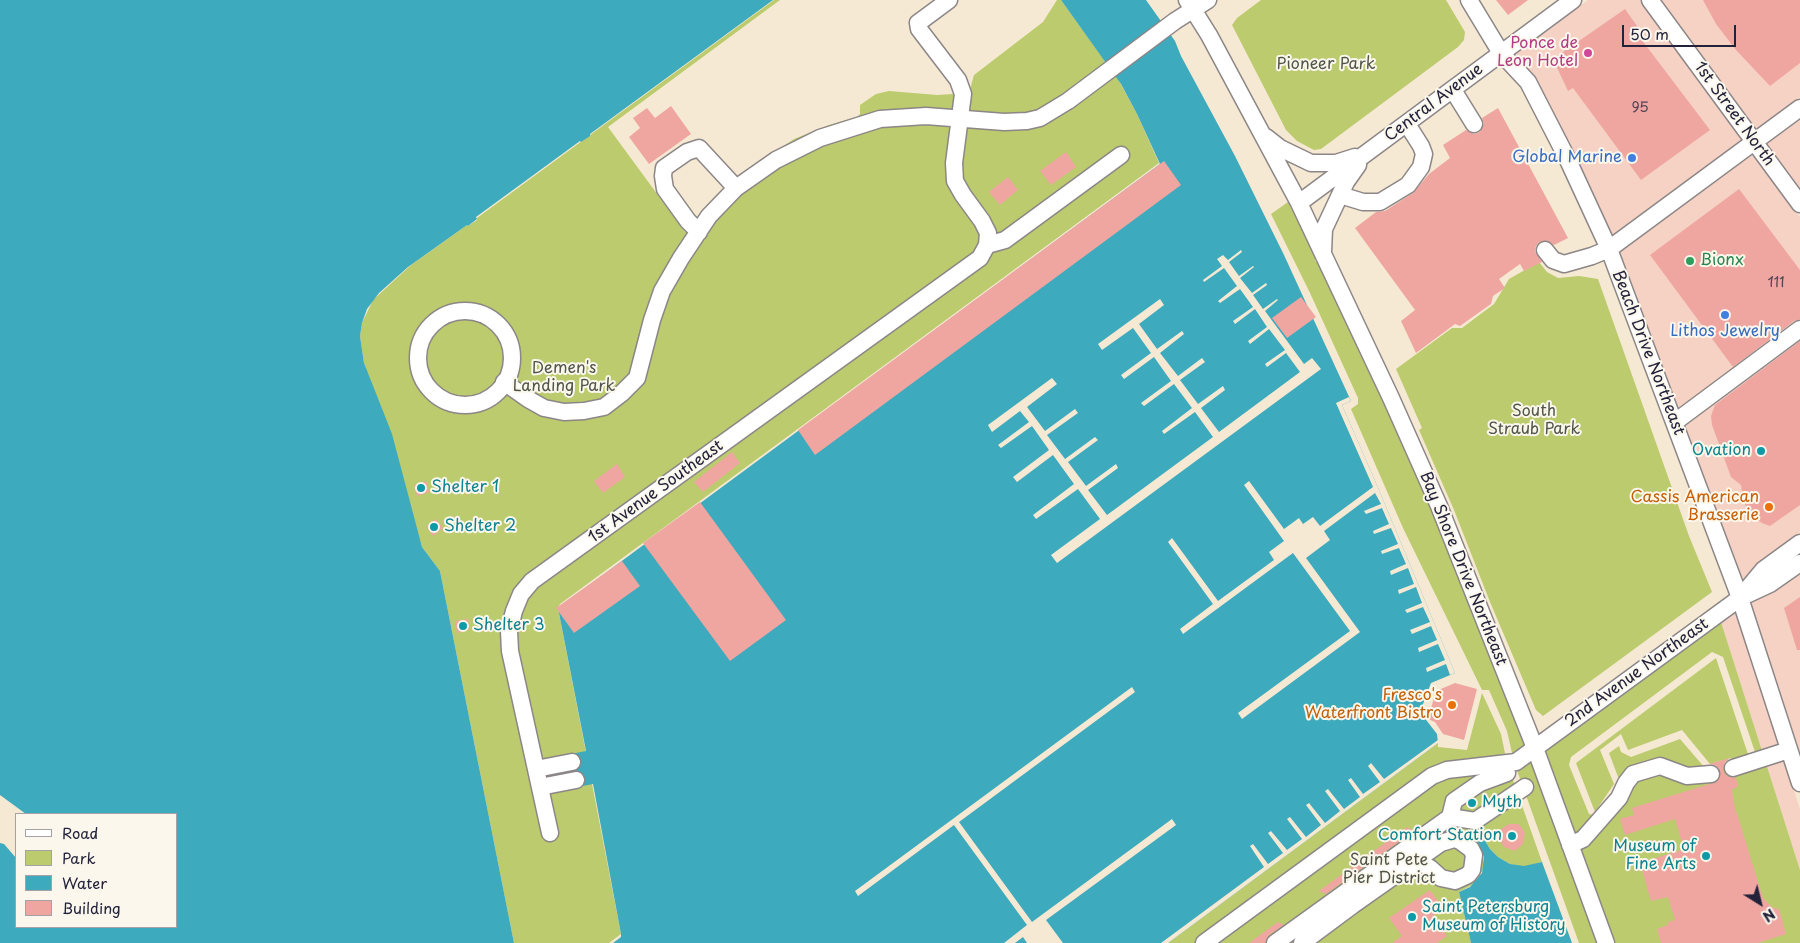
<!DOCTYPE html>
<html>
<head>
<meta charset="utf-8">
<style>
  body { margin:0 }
  #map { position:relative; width:1800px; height:943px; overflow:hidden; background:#f6e9d3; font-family:"Playpen Sans",sans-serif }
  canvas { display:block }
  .legend { position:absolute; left:15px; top:813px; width:162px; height:115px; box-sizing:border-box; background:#fbf7ec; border:1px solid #a4a2a5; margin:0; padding:6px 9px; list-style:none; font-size:15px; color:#22223b }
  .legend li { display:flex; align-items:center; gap:10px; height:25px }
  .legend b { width:25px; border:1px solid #a4a2a5 }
  .north { position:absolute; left:1735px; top:878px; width:50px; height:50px; -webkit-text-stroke:4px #fbf7ec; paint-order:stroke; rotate:144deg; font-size:14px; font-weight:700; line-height:20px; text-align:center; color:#22223b }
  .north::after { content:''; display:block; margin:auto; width:18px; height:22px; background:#22223b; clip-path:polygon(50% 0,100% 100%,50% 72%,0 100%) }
  .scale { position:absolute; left:1622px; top:25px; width:114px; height:22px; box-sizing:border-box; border:2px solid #22223b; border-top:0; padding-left:6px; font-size:15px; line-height:18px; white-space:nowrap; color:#22223b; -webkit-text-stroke:4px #fbf7ec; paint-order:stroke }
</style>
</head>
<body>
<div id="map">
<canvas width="1800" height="943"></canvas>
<ul class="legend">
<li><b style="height:6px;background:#fff"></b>Road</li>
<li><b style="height:14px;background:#bbcb6d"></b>Park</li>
<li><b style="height:14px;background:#3eaabd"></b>Water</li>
<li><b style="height:14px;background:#efa6a1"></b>Building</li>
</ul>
<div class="north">N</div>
<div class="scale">50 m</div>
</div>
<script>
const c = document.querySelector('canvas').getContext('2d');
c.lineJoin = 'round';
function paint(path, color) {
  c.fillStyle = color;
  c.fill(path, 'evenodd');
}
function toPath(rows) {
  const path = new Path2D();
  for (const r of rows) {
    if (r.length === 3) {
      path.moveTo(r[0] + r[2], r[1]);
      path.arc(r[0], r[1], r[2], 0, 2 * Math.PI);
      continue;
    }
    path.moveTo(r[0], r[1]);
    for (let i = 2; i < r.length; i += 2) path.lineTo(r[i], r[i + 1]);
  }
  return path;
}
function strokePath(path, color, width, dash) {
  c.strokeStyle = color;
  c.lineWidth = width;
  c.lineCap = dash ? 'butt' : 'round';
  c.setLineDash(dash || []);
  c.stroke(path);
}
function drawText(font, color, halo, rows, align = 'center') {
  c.font = font + ' "Playpen Sans",sans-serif';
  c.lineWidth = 4;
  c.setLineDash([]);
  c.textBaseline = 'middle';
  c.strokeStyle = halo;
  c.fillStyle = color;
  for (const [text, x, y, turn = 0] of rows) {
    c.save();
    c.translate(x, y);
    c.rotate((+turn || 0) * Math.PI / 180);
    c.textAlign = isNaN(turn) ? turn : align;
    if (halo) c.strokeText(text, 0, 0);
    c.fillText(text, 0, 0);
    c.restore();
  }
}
paint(toPath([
  [1588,0,1640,0,1743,139,1611,236,1575,155,1536,79,1514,55],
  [1660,0,1800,0,1800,97,1755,130],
  [1800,119,1800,191,1766,144],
  [1753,153,1800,217,1800,532,1758,563,1742,582,1618,252],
  [1800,573,1800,757,1750,603,1775,591],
  [1736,612,1800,809,1800,870,1721,622]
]), '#f6d2c4');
paint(toPath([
  [774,0,780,0,608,127,685,232,737,177,794,139,829,125,857,117,860,114,860,105,876,94,889,91,937,95,969,93,974,75,1043,22,1057,0,1061,0,1118,79,1137,114,1159,163,560,604,558,608,621,934,609,943,514,943,440,571,422,547,364,363,360,336,362,323,373,300,411,265,467,225,468,226,477,220,477,218],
  [1261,0,1446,0,1465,32,1464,40,1458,47,1321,149,1314,150,1297,141,1286,130,1232,25,1237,18],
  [1288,202,1315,255,1315,261,1318,262,1380,394,1431,509,1525,745,1524,746,1528,752,1597,943,1579,943,1514,762,1507,731,1489,690,1482,690,1403,528,1351,409,1358,404,1358,398,1310,293,1271,214],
  [1539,262,1547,272,1558,278,1579,276,1598,279,1689,536,1712,592,1543,716,1536,710,1490,602,1454,510,1419,430,1422,428,1396,369,1452,328,1462,328,1494,304,1509,279],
  [1721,622,1800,870,1800,943,1614,943,1545,752],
  [1712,652,1723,657,1756,755,1713,771,1705,768,1680,739,1631,757,1621,752,1619,746,1609,753,1620,782,1601,816,1589,814,1569,765,1571,757],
  [1716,658,1749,757,1733,762,1731,758,1710,764,1682,730,1628,750,1621,734,1600,750,1614,784,1595,812,1576,763],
  [1482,693,1501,734,1507,763,1542,862,1524,867,1510,864,1498,857,1490,849,1481,834,1476,839,1483,851,1484,868,1474,884,1459,892,1471,943,1168,943,1438,743,1438,747,1467,750]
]), '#bbcb6d');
paint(toPath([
  [0,0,773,0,590,134,590,136,581,142,580,141,476,217,477,219,468,226,467,225,408,267,379,293,367,309,362,323,360,336,364,363,392,434,422,547,440,571,514,943,0,943],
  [16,814,176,814,176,927,16,927],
  [1061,0,1146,0,1175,41,1181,56,1235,156,1284,255,1351,401,1342,405,1379,490,1455,673,1431,683,1420,712,1437,734,1438,743,1168,943,613,943,621,937,621,934,593,784,577,787,571,754,586,751,558,608,1160,164,1137,114,1121,84],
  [1481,834,1490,849,1498,857,1510,864,1524,866,1542,862,1572,943,1471,943,1459,892,1470,887,1482,873,1484,857,1479,845,1475,839]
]), '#3eaabd');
paint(toPath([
  [1241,250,1242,252,1229,262,1239,276,1253,266,1254,267,1240,278,1252,293,1266,283,1267,285,1253,295,1263,309,1277,299,1278,300,1265,311,1304,364,1312,358,1321,369,1057,563,1051,555,1100,519,1078,489,1036,519,1033,515,1074,484,1053,455,1017,482,1013,477,1049,450,1032,426,1001,448,998,445,1029,422,1020,411,992,432,988,425,1052,378,1057,384,1027,407,1045,431,1075,409,1078,413,1047,435,1065,459,1095,437,1098,440,1068,462,1086,486,1116,464,1118,468,1088,490,1107,515,1213,437,1195,412,1164,434,1162,431,1192,408,1174,384,1144,406,1141,403,1171,381,1154,357,1124,379,1121,375,1151,353,1133,328,1102,350,1098,344,1160,299,1164,305,1139,324,1157,349,1182,331,1184,334,1160,353,1178,376,1202,358,1205,362,1180,380,1198,404,1223,386,1225,390,1201,408,1219,432,1300,372,1286,353,1267,367,1265,364,1285,350,1269,329,1250,344,1248,341,1267,327,1255,309,1235,324,1233,321,1253,307,1240,289,1220,303,1218,301,1237,286,1224,268,1204,282,1203,280,1222,266,1217,259,1223,255,1228,260],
  [1349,397,1351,401,1342,405,1379,490,1455,673,1450,675,1446,664,1427,672,1426,668,1445,660,1438,644,1419,652,1418,648,1437,640,1431,626,1412,634,1410,630,1430,622,1423,607,1407,613,1405,610,1422,603,1416,587,1399,594,1398,590,1414,584,1408,568,1391,575,1390,571,1406,564,1399,548,1382,554,1381,551,1398,544,1391,528,1374,534,1373,531,1389,524,1382,508,1366,514,1364,511,1381,504,1375,493,1324,531,1330,540,1306,558,1360,632,1242,719,1238,713,1350,631,1293,553,1183,634,1180,629,1213,604,1168,542,1172,538,1218,601,1274,560,1269,552,1284,541,1244,485,1249,481,1284,529,1299,518,1303,524,1313,517,1320,526,1373,487,1336,403],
  [1132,687,1135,692,959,822,1032,922,1172,819,1176,825,1046,920,1063,943,1027,943,1023,937,1015,943,1004,943,1027,925,954,825,858,896,855,891],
  [1438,740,1438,743,1168,943,1161,943,1264,867,1250,846,1253,844,1268,864,1283,853,1268,833,1271,831,1287,850,1302,839,1287,819,1290,817,1306,837,1321,825,1306,805,1309,803,1325,823,1340,811,1325,791,1328,789,1344,809,1360,797,1348,780,1351,778,1363,794,1380,782,1368,766,1371,763,1384,779],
  [0,795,26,814,16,814,16,858,4,844,0,843]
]), '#f6e9d3');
paint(toPath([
  [1496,0,1528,0,1508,15],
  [1703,0,1800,0,1800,63,1770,86,1736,50,1716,24],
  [1625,9,1644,36,1641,39,1710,130,1641,180,1573,88,1568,91,1553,59],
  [671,106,691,134,649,164,629,137,640,128,633,118,647,108,655,118],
  [1498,108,1568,238,1554,245,1548,241,1539,242,1536,246,1535,251,1542,262,1524,271,1520,264,1499,279,1505,288,1493,296,1491,304,1460,326,1455,324,1416,353,1401,321,1415,310,1355,228,1376,212,1385,211,1413,193,1429,174,1450,158,1443,145,1466,130,1474,134,1480,132,1484,124,1482,118],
  [1066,152,1076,167,1051,185,1040,171],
  [1164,161,1181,185,815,455,798,430],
  [1008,177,1018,190,1000,205,989,192],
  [1739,189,1800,270,1800,319,1794,321,1733,367,1650,255],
  [1301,297,1316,317,1287,338,1272,318],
  [1800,341,1800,505,1770,526,1762,523,1753,517,1747,509,1743,499,1741,485,1731,477,1712,425,1711,416,1715,405],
  [732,452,740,463,703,492,694,482],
  [617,464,625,477,603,493,594,481],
  [426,481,429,492,417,496,414,485],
  [700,502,786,620,730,661,643,543],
  [436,519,443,528,433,536,426,526],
  [622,561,640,586,574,633,556,608],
  [1800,597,1800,650,1797,650,1784,608],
  [468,619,470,630,457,633,455,621],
  [1455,683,1477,689,1464,740,1443,734,1435,722,1428,719,1436,691],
  [1730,758,1725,762,1723,771,1727,776,1736,778,1738,786,1732,790,1734,804,1763,898,1773,908,1779,909,1786,934,1758,943,1661,943,1657,929,1668,925,1668,922,1675,920,1668,897,1651,901,1640,863,1684,849,1675,819,1625,835,1620,819,1634,815,1632,808,1716,782,1720,778,1719,769,1715,765,1709,764],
  [1509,824,1519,824,1525,833,1523,844,1515,851,1504,847,1498,838,1501,829],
  [1407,827,1414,831,1326,894,1319,891],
  [1430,890,1444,909,1433,916,1447,936,1437,943,1392,943,1402,936,1389,918],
  [1278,922,1284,925,1269,935,1265,943,1249,943]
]), '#efa6a1');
const minor = toPath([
  [1187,0,1209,35,1299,203,1391,398,1439,506,1535,748,1606,943],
  [1469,0,1501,53,1528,82,1567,158,1609,249,1740,598,1800,783],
  [1650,0,1800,204],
  [1453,90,1474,124],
  [1266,137,1280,148,1311,163,1336,163,1355,157],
  [1340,195,1363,202,1380,202,1408,185,1421,167,1424,154,1421,146,1407,124],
  [1299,203,1573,0],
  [699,232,688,221,665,189,663,176,664,168,687,152,699,148,736,188],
  [987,245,1005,240,1121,155],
  [1545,250,1553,260,1564,264,1592,256,1609,249,1800,108],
  [1323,252,1324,229,1346,182,1358,165],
  [465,358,47],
  [504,382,528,399,544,408,564,412,584,411,604,407,621,394,637,378,652,320,662,291,681,258,709,216,736,188,776,160,820,138,880,119,926,116,1004,122,1027,121,1040,118,1068,101,1175,21,1208,0],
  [1675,422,1800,329],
  [1743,594,1763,570,1800,543],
  [1733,768,1789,750],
  [536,769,572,762],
  [540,787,576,780],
  [1450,817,1475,821,1525,787],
  [550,833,510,651,509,631,514,611,521,594,532,581,980,258,987,245,988,233,982,221,963,195,955,181,954,163,963,94,958,80,919,29,918,23,949,0],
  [1570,845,1583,839,1619,798,1626,783,1633,774,1660,766,1687,776,1711,774],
  [1204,943,1432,776,1447,770,1516,762,1740,598,1770,584,1800,563],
  [1275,943,1450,817,1454,801,1480,783,1507,773],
  [1302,943,1353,905,1441,843,1454,839,1460,841,1471,849,1474,855,1472,870,1468,875,1455,881,1441,878,1430,868,1425,865,1419,864,1403,870]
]);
strokePath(minor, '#8c8687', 19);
strokePath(minor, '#fff', 16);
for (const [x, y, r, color] of [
  [1588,53,5,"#d1479c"],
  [1632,158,5,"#3f7fe0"],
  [1690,261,5,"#2e9e5b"],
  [1725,315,5,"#3f7fe0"],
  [1761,451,5,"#0f9aa8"],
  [421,488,5,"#0f9aa8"],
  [1769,507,5,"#e8710a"],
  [434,527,5,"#0f9aa8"],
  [463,626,5,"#0f9aa8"],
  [1452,705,5,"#e8710a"],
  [1472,803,5,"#0f9aa8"],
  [1512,836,5,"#0f9aa8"],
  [1706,856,5,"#0f9aa8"],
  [1412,917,5,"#0f9aa8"]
]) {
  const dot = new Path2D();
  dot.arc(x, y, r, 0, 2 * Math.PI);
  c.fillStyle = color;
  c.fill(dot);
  strokePath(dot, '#fbf7ec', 2);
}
drawText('14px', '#554354', null, [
  ["95",1640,108],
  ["111",1776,283]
]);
drawText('16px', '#b23c85', '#fbf7ec', [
  ["Ponce de",1578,44],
  ["Leon Hotel",1578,62]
], 'right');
drawText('16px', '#50554a', '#fbf7ec', [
  ["Pioneer Park",1326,65],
  ["Demen's",564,369],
  ["Landing Park",564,387],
  ["South",1534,412],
  ["Straub Park",1534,430],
  ["Saint Pete",1389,861],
  ["Pier District",1389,879]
]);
drawText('16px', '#22223b', '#fbf7ec', [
  ["Central Avenue",1434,103,-37],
  ["1st Street North",1734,114,54],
  ["Beach Drive Northeast",1648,353,69],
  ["1st Avenue Southeast",656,492,-36],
  ["Bay Shore Drive Northeast",1463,569,68],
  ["2nd Avenue Northeast",1637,673,-36]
]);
drawText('16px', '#366cbe', '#fbf7ec', [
  ["Global Marine",1622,158],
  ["Lithos Jewelry",1725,332,"center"]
], 'right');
drawText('16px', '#27864d', '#fbf7ec', [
  ["Bionx",1700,261]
], 'left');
drawText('16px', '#0d838f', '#fbf7ec', [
  ["Ovation",1751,451,"right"],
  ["Shelter 1",431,488],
  ["Shelter 2",444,527],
  ["Shelter 3",473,626],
  ["Myth",1482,803],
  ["Comfort Station",1502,836,"right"],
  ["Museum of",1696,847,"right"],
  ["Fine Arts",1696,865,"right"],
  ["Saint Petersburg",1422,908],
  ["Museum of History",1422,926]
], 'left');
drawText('16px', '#c56008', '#fbf7ec', [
  ["Cassis American",1759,498],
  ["Brasserie",1759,516],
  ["Fresco's",1442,696],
  ["Waterfront Bistro",1442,714]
], 'right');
</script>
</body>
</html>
